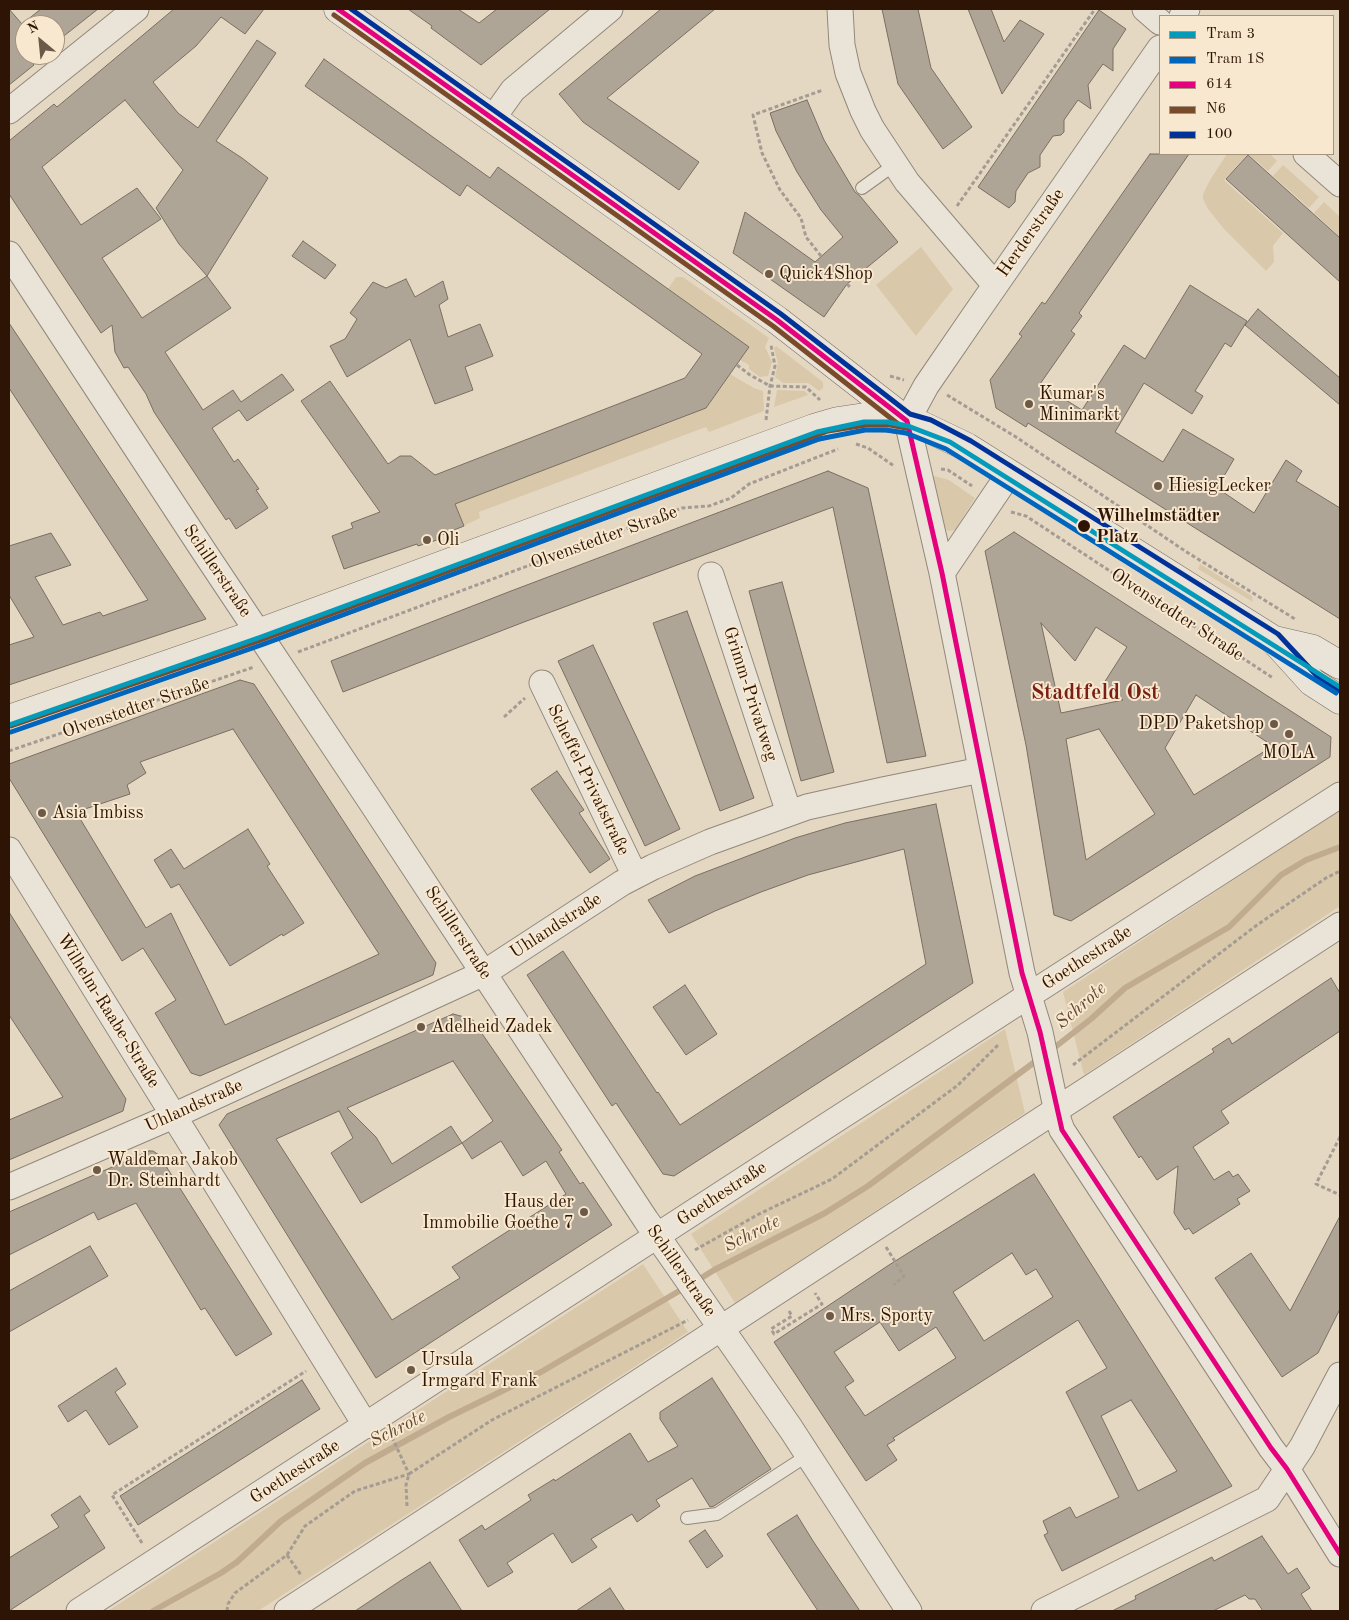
<!DOCTYPE html>
<html>
<head>
<meta charset="utf-8">
<style>
  body { margin:0 }
  #map { position:relative; width:1349px; height:1620px; overflow:hidden; background:#e5d8c3; font-family:"Old Standard TT",serif }
  canvas { display:block }
  .frame { position:absolute; inset:0; border:10px solid #2d1404; pointer-events:none }
  .legend { position:absolute; left:1159px; top:15px; width:175px; height:140px; box-sizing:border-box; background:#f7e8cf; border:1px solid #a6937e; margin:0; padding:6px 9px; list-style:none; font-size:15px; color:#2d1404 }
  .legend li { display:flex; align-items:center; gap:10px; height:25px }
  .legend b { width:25px; border:1px solid #a6937e }
  .north { position:absolute; left:15px; top:15px; width:50px; height:50px; box-sizing:border-box; background:#f7e8cf; border:1px solid #a6937e; border-radius:50%; rotate:332deg; font-size:14px; font-weight:700; line-height:20px; text-align:center; color:#2d1404 }
  .north::after { content:''; display:block; margin:auto; width:18px; height:22px; background:#6d5947; clip-path:polygon(50% 0,100% 100%,50% 72%,0 100%) }
</style>
</head>
<body>
<div id="map">
<canvas width="1349" height="1620"></canvas>
<div class="frame"></div>
<ul class="legend">
<li><b style="height:6px;background:#049aba"></b>Tram 3</li>
<li><b style="height:6px;background:#0065bd"></b>Tram 1S</li>
<li><b style="height:6px;background:#e5007d"></b>614</li>
<li><b style="height:6px;background:#7a4b2a"></b>N6</li>
<li><b style="height:6px;background:#039"></b>100</li>
</ul>
<div class="north">N</div>
</div>
<script>
const c = document.querySelector('canvas').getContext('2d');
c.lineJoin = 'round';
function paint(path, color) {
  c.fillStyle = color;
  c.fill(path, 'evenodd');
}
function toPath(rows) {
  const path = new Path2D();
  for (const r of rows) {
    path.moveTo(r[0], r[1]);
    for (let i = 2; i < r.length; i += 2) path.lineTo(r[i], r[i + 1]);
  }
  return path;
}
function strokePath(path, color, width, dash) {
  c.strokeStyle = color;
  c.lineWidth = width;
  c.lineCap = dash ? 'butt' : 'round';
  c.setLineDash(dash || []);
  c.stroke(path);
}
function drawText(font, color, halo, rows, align = 'center') {
  c.font = font + ' "Old Standard TT",serif';
  c.lineWidth = 4;
  c.setLineDash([]);
  c.textBaseline = 'middle';
  c.strokeStyle = halo;
  c.fillStyle = color;
  for (const [text, x, y, turn = 0] of rows) {
    c.save();
    c.translate(x, y);
    c.rotate((+turn || 0) * Math.PI / 180);
    c.textAlign = isNaN(turn) ? turn : align;
    if (halo) c.strokeText(text, 0, 0);
    c.fillText(text, 0, 0);
    c.restore();
  }
}
paint(toPath([
  [1227,154,1270,154,1277,161,1268,171,1248,154,1224,180,1283,233,1273,246,1274,262,1266,271,1224,229,1208,209,1203,199,1203,194,1210,180],
  [1283,165,1319,197,1309,208,1273,176],
  [1324,202,1340,217,1340,237,1314,213],
  [921,247,953,289,916,336,876,285],
  [676,277,683,277,769,338,765,347,772,362,768,376,760,377,749,369,749,365,740,360,749,347,668,289],
  [776,346,823,382,823,388,819,391,808,383,783,383,775,377,778,363,774,348],
  [730,374,754,388,763,391,764,411,709,432,706,427,479,512,480,518,464,526,454,501,458,503,707,407],
  [777,390,805,391,808,395,774,407],
  [931,475,949,480,975,498,955,530,948,531,939,522],
  [1200,564,1252,596,1253,602,1198,569],
  [1340,810,1340,906,1084,1075,1063,992],
  [1005,1029,1025,1113,735,1303,691,1234],
  [643,1264,688,1332,448,1488,258,1611,108,1611]
]), '#dac8ab');
strokePath(toPath([
  [1050,1051,1091,1019,1125,988,1229,927,1281,875,1306,860,1340,847],
  [695,1282,714,1270,825,1213,868,1186,1040,1058],
  [153,1611,221,1573,237,1562,281,1521,365,1463,449,1417,541,1372,686,1287]
]), '#c0ab8f', 6);
const building = toPath([
  [9,9,22,24,41,9,98,9,55,43,55,25,25,25,25,55,40,55,31,62,34,65,9,85,9,9],
  [174,9,264,9,245,34,221,17,196,46,153,82,178,113,198,128,257,40,276,53,216,141,242,158,268,178,207,276,231,308,165,352,203,410,233,390,241,402,282,374,294,390,247,421,239,410,212,428,234,462,238,459,259,489,256,490,268,508,236,529,229,518,226,520,154,412,146,394,128,367,124,368,115,352,112,325,101,333,9,194,9,141,54,104,57,107,174,9],
  [125,100,183,170,156,208,179,244,207,276,142,318,102,258,161,219,137,188,81,225,42,167,125,100],
  [408,9,458,9,479,23,497,9,550,9,481,65,431,28,432,26,408,9],
  [661,9,715,9,607,98,699,162,679,190,583,122,559,94,661,9],
  [882,9,918,9,931,68,972,127,943,149,898,84,882,9],
  [968,9,991,9,1004,42,1020,20,1044,34,1002,94,968,9],
  [1099,10,1126,29,1113,49,1113,71,1103,64,1088,85,1091,109,1078,100,1064,120,1064,132,1061,135,1053,136,1040,155,1040,167,1028,173,1016,191,1015,202,1009,208,978,187,1099,10],
  [324,59,490,178,498,167,749,347,706,408,455,504,464,526,436,537,437,540,418,546,417,544,344,569,332,536,353,528,351,523,380,512,301,401,330,381,388,464,400,456,411,456,435,475,685,378,702,354,467,185,460,196,305,86,324,59],
  [807,100,824,140,855,192,860,196,898,242,847,284,824,317,733,253,745,212,815,262,843,237,821,210,797,172,776,131,770,113,807,100],
  [1150,154,1189,154,1079,313,1082,316,1071,331,1075,334,1040,384,1082,410,1124,345,1145,359,1190,285,1247,321,1231,347,1225,343,1195,391,1203,396,1192,414,1144,383,1115,432,1163,462,1183,429,1234,459,1217,488,1254,513,1286,460,1302,471,1296,481,1340,508,1340,619,1028,423,1026,427,996,408,990,380,1022,336,1019,334,1042,302,1045,304,1150,154],
  [1248,155,1340,238,1340,282,1226,179,1248,155],
  [303,241,336,265,325,279,292,256,303,241],
  [406,279,415,297,443,281,448,299,439,305,448,337,480,324,493,356,465,367,473,390,435,404,410,339,347,377,330,346,345,339,357,319,350,313,373,282,386,288,406,279],
  [1258,309,1340,378,1340,405,1245,325,1258,309],
  [9,323,206,619,9,685,9,645,34,637,9,595,9,546,51,533,71,565,35,577,63,625,100,612,103,616,148,600,9,388,9,323],
  [828,471,868,488,926,756,887,763,833,507,524,622,343,692,331,661,511,591,828,471],
  [1014,532,1331,737,1330,757,1071,921,1054,915,1026,745,985,551,1014,532],
  [1041,623,1075,661,1096,627,1127,647,1102,686,1123,700,1061,713,1041,623],
  [1196,695,1273,746,1194,795,1165,748,1196,695],
  [1099,729,1155,814,1086,860,1066,739,1099,729],
  [782,582,834,772,801,781,749,591,782,582],
  [687,611,754,798,720,811,653,623,687,611],
  [593,645,680,829,645,846,558,661,593,645],
  [240,680,254,684,436,963,433,975,200,1076,191,1073,155,1013,176,1000,143,948,122,961,9,778,9,764,240,680],
  [233,729,379,954,225,1025,171,913,146,928,76,812,130,794,127,785,146,773,140,762,233,729],
  [557,771,584,810,579,813,610,859,590,873,531,789,557,771],
  [936,804,973,983,674,1176,663,1174,616,1103,612,1106,527,975,563,951,657,1093,658,1092,680,1125,926,964,904,849,808,875,761,892,715,911,669,933,648,900,695,876,795,838,845,823,936,804],
  [248,829,270,864,267,866,304,923,283,936,282,934,230,966,179,884,171,888,154,860,171,849,184,869,248,829],
  [9,912,126,1099,123,1111,9,1160,9,1120,63,1097,9,1015,9,912],
  [1331,978,1340,993,1340,1031,1221,1111,1229,1123,1193,1147,1214,1180,1229,1171,1233,1177,1238,1174,1250,1191,1237,1199,1240,1204,1193,1234,1189,1228,1185,1230,1174,1213,1178,1166,1157,1180,1141,1156,1139,1158,1113,1117,1214,1052,1212,1049,1229,1038,1232,1044,1331,978],
  [685,985,717,1034,686,1055,653,1007,685,985],
  [453,1014,472,1019,562,1150,559,1152,580,1184,583,1182,612,1225,376,1378,219,1125,227,1114,453,1014],
  [453,1061,493,1121,462,1143,451,1126,392,1164,376,1137,347,1108,453,1061],
  [339,1111,353,1138,331,1153,361,1203,462,1143,472,1159,501,1141,523,1176,546,1161,566,1194,452,1267,460,1278,392,1320,276,1139,339,1111],
  [149,1151,153,1151,159,1155,272,1334,236,1356,205,1308,201,1310,136,1203,98,1220,94,1212,9,1255,9,1212,149,1151],
  [1034,1174,1232,1486,1062,1571,1044,1535,1048,1533,1043,1521,1070,1507,1076,1518,1119,1497,1066,1392,1107,1368,1078,1320,893,1438,895,1440,887,1445,897,1460,866,1481,774,1342,889,1265,1034,1174],
  [1012,1253,1026,1275,1036,1269,1053,1297,984,1341,953,1292,1012,1253],
  [880,1322,899,1351,936,1327,956,1358,865,1416,845,1387,854,1381,834,1352,880,1322],
  [1131,1400,1177,1471,1138,1491,1101,1416,1131,1400],
  [1340,1216,1340,1309,1318,1353,1282,1377,1215,1278,1251,1253,1290,1311,1340,1216],
  [90,1246,108,1276,9,1332,9,1291,90,1246],
  [116,1368,126,1384,115,1392,138,1427,109,1445,86,1410,68,1422,58,1406,116,1368],
  [712,1378,771,1469,714,1506,710,1507,692,1478,656,1500,660,1506,637,1522,632,1514,591,1539,597,1547,572,1563,553,1533,507,1563,513,1572,488,1587,459,1540,482,1525,485,1530,531,1500,528,1495,554,1479,555,1481,630,1433,648,1462,678,1446,660,1419,660,1412,712,1378],
  [302,1380,320,1409,138,1525,120,1496,302,1380],
  [80,1496,90,1511,84,1515,105,1548,9,1611,9,1558,59,1527,51,1515,80,1496],
  [797,1515,813,1541,860,1611,818,1611,767,1534,797,1515],
  [705,1530,723,1556,707,1568,689,1541,705,1530],
  [1262,1536,1288,1574,1297,1568,1310,1588,1301,1594,1312,1611,1263,1611,1255,1599,1249,1599,1245,1595,1213,1611,1112,1611,1136,1599,1135,1596,1212,1557,1214,1561,1262,1536],
  [430,1562,462,1611,355,1611,400,1581,430,1562],
  [610,1588,625,1611,576,1611,610,1588]
]);
paint(building, '#afa596');
strokePath(building, '#796e61', 1);
const lane = toPath([
  [862,188,894,165],
  [687,1518,717,1514,808,1455]
]);
const street = toPath([
  [840,9,842,45,848,73,863,111,872,129,907,182,995,285],
  [1145,9,1160,22],
  [1182,16,1187,9],
  [1160,48,974,316,926,386,907,421,942,573,1022,973,1040,1032,1059,1122,1062,1130,1271,1448,1287,1469,1340,1554],
  [9,111,136,9],
  [493,118,513,90,610,9],
  [1306,154,1340,184],
  [9,254,203,550,371,802,646,1220,791,1429,909,1611],
  [942,573,1009,474],
  [711,575,789,813],
  [542,683,635,876],
  [9,850,366,1426],
  [9,1187,173,1116,484,973,622,883,653,867,710,842,807,807,883,790,981,770],
  [79,1611,823,1128,1340,795],
  [287,1611,1340,925],
  [1044,1611,1267,1499,1302,1447,1340,1375]
]);
const secondary = toPath([
  [338,9,777,320,907,421],
  [1274,640,1313,649,1340,665],
  [9,719,258,633,814,428,838,421,865,417,891,418,921,425,967,447,1274,640,1312,682,1340,700]
]);
strokePath(lane, '#92887a', 14);
strokePath(street, '#92887a', 27);
strokePath(secondary, '#796e61', 29);
strokePath(toPath([
  [957,206,1095,9],
  [821,256,806,237,801,218,780,190,762,153,753,115,823,90],
  [847,284,851,288],
  [737,365,750,375,770,386,806,387,820,400],
  [890,376,904,380],
  [947,395,1016,437,1185,551,1295,619],
  [766,420,770,386,775,366,771,345],
  [856,444,868,448,894,466],
  [941,469,948,470,972,486],
  [1011,512,1026,516,1273,678],
  [298,652,682,508,709,506,731,498,749,484,838,449],
  [504,717,525,698],
  [9,751,254,667],
  [1073,1065,1257,925,1326,878,1340,871],
  [1340,1137,1316,1184,1340,1195],
  [886,1247,904,1276,894,1285],
  [695,1250,759,1214,832,1179,958,1085,998,1045],
  [789,1311,792,1316,771,1329,774,1334,822,1304,815,1293],
  [407,1506,406,1485,409,1474,492,1420,688,1320],
  [142,1543,112,1495,306,1371],
  [287,1555,301,1575],
  [227,1611,228,1604,235,1593,287,1555,305,1526,355,1491,409,1474,391,1435]
]), '#a49c93', 3, [4, 2.5]);
strokePath(lane, '#e9e3d8', 12);
strokePath(street, '#e9e3d8', 25);
strokePath(secondary, '#e9e3d8', 28);
strokePath(toPath([
  [338,9,777,320,907,421],
  [907,421,942,573,1022,973,1040,1032,1062,1130,1271,1448,1287,1469,1340,1554]
]), '#e5007d', 5);
strokePath(toPath([
  [334,15,773,326,902,427],
  [11,726,261,640,828,431,866,425,890,425,906,428]
]), '#7a4b2a', 5);
strokePath(toPath([
  [351,9,781,314,910,414,931,420,971,441,1278,634,1317,676,1340,691]
]), '#039', 5);
strokePath(toPath([
  [9,725,261,637,817,432,864,422,887,422,908,426,950,442,1340,687]
]), '#049aba', 5);
strokePath(toPath([
  [11,732,264,644,819,439,865,430,886,430,906,433,946,449,1336,693]
]), '#0065bd', 5);
for (const [x, y, r, color] of [
  [769,274,5,"#6d5947"],
  [1029,404,5,"#6d5947"],
  [1158,486,5,"#6d5947"],
  [1084,526,7,"#2d1404"],
  [427,540,5,"#6d5947"],
  [1274,724,5,"#6d5947"],
  [1289,734,5,"#6d5947"],
  [42,813,5,"#6d5947"],
  [421,1027,5,"#6d5947"],
  [97,1170,5,"#6d5947"],
  [584,1212,5,"#6d5947"],
  [830,1316,5,"#6d5947"],
  [411,1370,5,"#6d5947"]
]) {
  const dot = new Path2D();
  dot.arc(x, y, r, 0, 2 * Math.PI);
  c.fillStyle = color;
  c.fill(dot);
  strokePath(dot, '#f7e8cf', 2);
}
drawText('18px', '#2d1404', '#f7e8cf', [
  ["Herderstraße",1031,233,-55],
  ["Olvenstedter Straße",604,538,-20],
  ["Schillerstraße",217,571,56],
  ["Olvenstedter Straße",1177,615,33],
  ["Grimm-Privatweg",750,694,72],
  ["Olvenstedter Straße",136,708,-19],
  ["Scheffel-Privatstraße",588,780,64],
  ["Uhlandstraße",556,926,-33],
  ["Schillerstraße",458,933,57],
  ["Goethestraße",1087,958,-33],
  ["Wilhelm-Raabe-Straße",108,1011,58],
  ["Uhlandstraße",194,1106,-24],
  ["Goethestraße",722,1194,-33],
  ["Schillerstraße",681,1271,55],
  ["Goethestraße",295,1472,-33]
]);
drawText('18px', '#2d1404', '#f7e8cf', [
  ["Quick4Shop",779,274],
  ["Kumar's",1039,394],
  ["Minimarkt",1039,415],
  ["HiesigLecker",1168,486],
  ["Oli",437,540],
  ["DPD Paketshop",1264,724,"right"],
  ["MOLA",1289,753,"center"],
  ["Asia Imbiss",52,813],
  ["Adelheid Zadek",431,1027],
  ["Waldemar Jakob",107,1160],
  ["Dr. Steinhardt",107,1181],
  ["Haus der",574,1202,"right"],
  ["Immobilie Goethe 7",574,1223,"right"],
  ["Mrs. Sporty",840,1316],
  ["Ursula",421,1360],
  ["Irmgard Frank",421,1381]
], 'left');
drawText('bold 18px', '#2d1404', '#f7e8cf', [
  ["Wilhelmstädter",1096,516],
  ["Platz",1096,537]
], 'left');
drawText('italic 19px', '#614933', '#f7e8cf', [
  ["Schrote",1081,1006,-41],
  ["Schrote",752,1234,-27],
  ["Schrote",398,1429,-27]
]);
drawText('bold 22px', '#7a1f14', '#f7e8cf', [
  ["Stadtfeld Ost",1095,693]
]);
</script>
</body>
</html>
